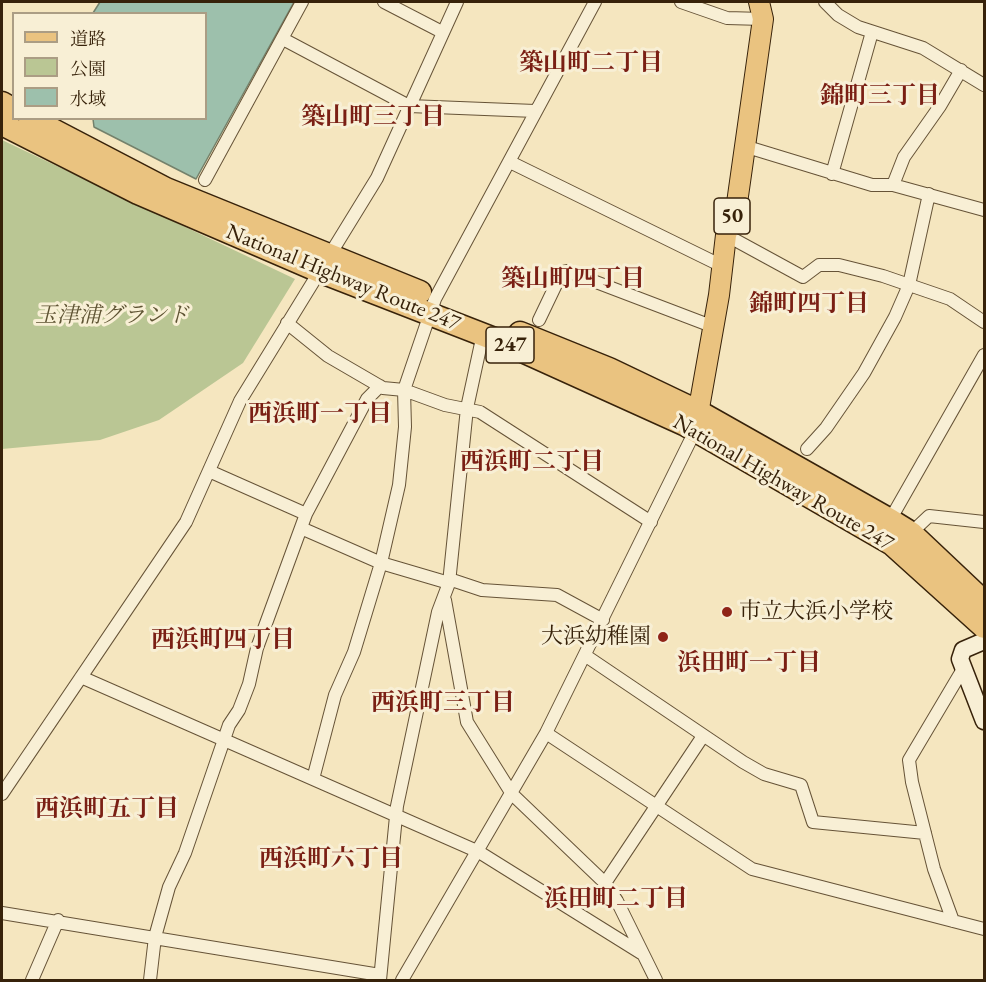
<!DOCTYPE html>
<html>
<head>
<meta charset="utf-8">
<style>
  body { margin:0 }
  #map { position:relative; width:986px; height:982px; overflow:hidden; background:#f5e6bf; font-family:"EB Garamond","Noto Serif JP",serif }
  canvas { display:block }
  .frame { position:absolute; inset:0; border:3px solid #37220a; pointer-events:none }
  .legend { position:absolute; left:12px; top:12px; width:195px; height:108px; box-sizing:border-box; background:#f8efd5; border:2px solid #ab9d84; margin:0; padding:8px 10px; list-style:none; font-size:18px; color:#37220a }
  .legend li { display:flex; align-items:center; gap:12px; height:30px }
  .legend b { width:30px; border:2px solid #ab9d84 }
</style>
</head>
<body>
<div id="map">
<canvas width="986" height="982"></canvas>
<div class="frame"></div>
<ul class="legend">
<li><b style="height:8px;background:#eac380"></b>道路</li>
<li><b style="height:16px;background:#bac694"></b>公園</li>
<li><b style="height:16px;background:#9dc0ac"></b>水域</li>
</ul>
</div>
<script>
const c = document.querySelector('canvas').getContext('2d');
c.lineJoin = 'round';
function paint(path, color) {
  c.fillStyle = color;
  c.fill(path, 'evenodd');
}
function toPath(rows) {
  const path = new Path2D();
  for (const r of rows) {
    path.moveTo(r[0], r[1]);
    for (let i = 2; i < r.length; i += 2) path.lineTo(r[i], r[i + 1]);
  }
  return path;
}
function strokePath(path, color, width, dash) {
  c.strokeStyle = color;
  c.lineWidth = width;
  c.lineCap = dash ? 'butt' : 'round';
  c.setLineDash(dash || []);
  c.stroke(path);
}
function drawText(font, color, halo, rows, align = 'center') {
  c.font = font + ' "EB Garamond","Noto Serif JP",serif';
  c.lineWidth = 6;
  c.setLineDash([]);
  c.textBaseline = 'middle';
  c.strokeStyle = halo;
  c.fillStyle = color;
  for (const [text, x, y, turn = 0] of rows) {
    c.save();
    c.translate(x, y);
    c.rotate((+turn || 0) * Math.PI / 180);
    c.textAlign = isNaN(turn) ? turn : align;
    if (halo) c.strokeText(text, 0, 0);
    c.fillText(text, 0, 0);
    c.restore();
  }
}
paint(toPath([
  [2,140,295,279,243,363,159,420,100,440,2,449]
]), '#bac694');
const water = toPath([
  [100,2,294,2,196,179,94,127,93,119,206,118,206,14,93,13,100,2]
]);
paint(water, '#9dc0ac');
strokePath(water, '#74816b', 1.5);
const street = toPath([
  [384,2,442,32],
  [681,2,727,18,763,19],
  [825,2,838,15,858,27,923,48,984,85],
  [283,39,409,106,535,111],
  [744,146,872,185,893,185,984,210],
  [510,162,722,266],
  [832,174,872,32],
  [205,180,302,2],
  [893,185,904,157,940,106,961,70],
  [726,235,803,277,819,265,839,265,883,276,950,299,984,322],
  [539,320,562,272,567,271,714,327],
  [287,323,328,356,383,388,404,390,445,405,480,412,651,522],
  [807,449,826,428,864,373,895,317,909,285,929,194],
  [209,471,306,514],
  [890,520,984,355],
  [301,528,381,563,449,583],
  [911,533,929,516,984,522],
  [449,579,482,590,557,595,603,620],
  [445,600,467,722,512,794,605,883,617,901,656,980],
  [586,656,743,762,764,774,801,785,813,822,925,833],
  [81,677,479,852,641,953],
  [546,733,752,869,984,929],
  [313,779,335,695,354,652,381,563,399,485,405,427,404,390,435,299,595,2],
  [2,794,186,522,240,401,377,178,457,2],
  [605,883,703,736],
  [2,913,380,975],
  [953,921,934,869,912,782,909,760,963,669],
  [32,980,58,920],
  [150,980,155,937,169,887,185,853,229,725,239,710,249,684,257,648,306,514,367,399,380,386],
  [380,980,397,806,438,612,449,583,467,408,483,334],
  [402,980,546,733,695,431]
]);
const secondary = toPath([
  [984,641,963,650,960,659,984,721]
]);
const primary = toPath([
  [696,425,719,295,726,235,737,203,763,19,759,2]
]);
const highway = toPath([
  [2,103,14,110],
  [30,118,166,189,420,292],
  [2,124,138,193,319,271,507,344,684,424,892,544,984,627],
  [520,333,609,369,699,412,890,520,911,533,984,602]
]);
strokePath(street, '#665337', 14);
strokePath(secondary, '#37220a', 19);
strokePath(primary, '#37220a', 22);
strokePath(highway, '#37220a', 25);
strokePath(street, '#f8efd5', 12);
strokePath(secondary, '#f8efd5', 16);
strokePath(primary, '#eac380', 20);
strokePath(highway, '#eac380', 22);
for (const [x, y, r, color] of [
  [727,612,6,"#8f2418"],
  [663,637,6,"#8f2418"]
]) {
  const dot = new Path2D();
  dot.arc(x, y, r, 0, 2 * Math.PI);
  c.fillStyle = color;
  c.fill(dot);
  strokePath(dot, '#f8efd5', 2);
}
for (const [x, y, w] of [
  [732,216,36],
  [510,345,48]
]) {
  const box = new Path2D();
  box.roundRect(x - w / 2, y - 18, w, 36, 4.5);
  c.fillStyle = '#f8efd5';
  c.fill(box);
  strokePath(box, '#37220a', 1.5);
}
drawText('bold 21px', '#37220a', null, [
  ["50",732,216],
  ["247",510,345]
]);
drawText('22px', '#37220a', '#f8efd5', [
  ["National Highway Route 247",343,278,22],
  ["National Highway Route 247",783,483,30]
]);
drawText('italic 22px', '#5e5333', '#f8efd5', [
  ["玉津浦グランド",112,316]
]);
drawText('22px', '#37220a', '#f8efd5', [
  ["市立大浜小学校",739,612],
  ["大浜幼稚園",651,637,"right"]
], 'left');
drawText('bold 24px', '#7a1f14', '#f8efd5', [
  ["築山町二丁目",591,63],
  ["錦町三丁目",880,96],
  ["築山町三丁目",373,117],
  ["築山町四丁目",573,279],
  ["錦町四丁目",809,304],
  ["西浜町一丁目",320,414],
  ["西浜町二丁目",532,462],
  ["西浜町四丁目",223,640],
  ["浜田町一丁目",749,663],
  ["西浜町三丁目",443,703],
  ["西浜町五丁目",107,809],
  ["西浜町六丁目",331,859],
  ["浜田町二丁目",616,899]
]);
</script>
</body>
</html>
